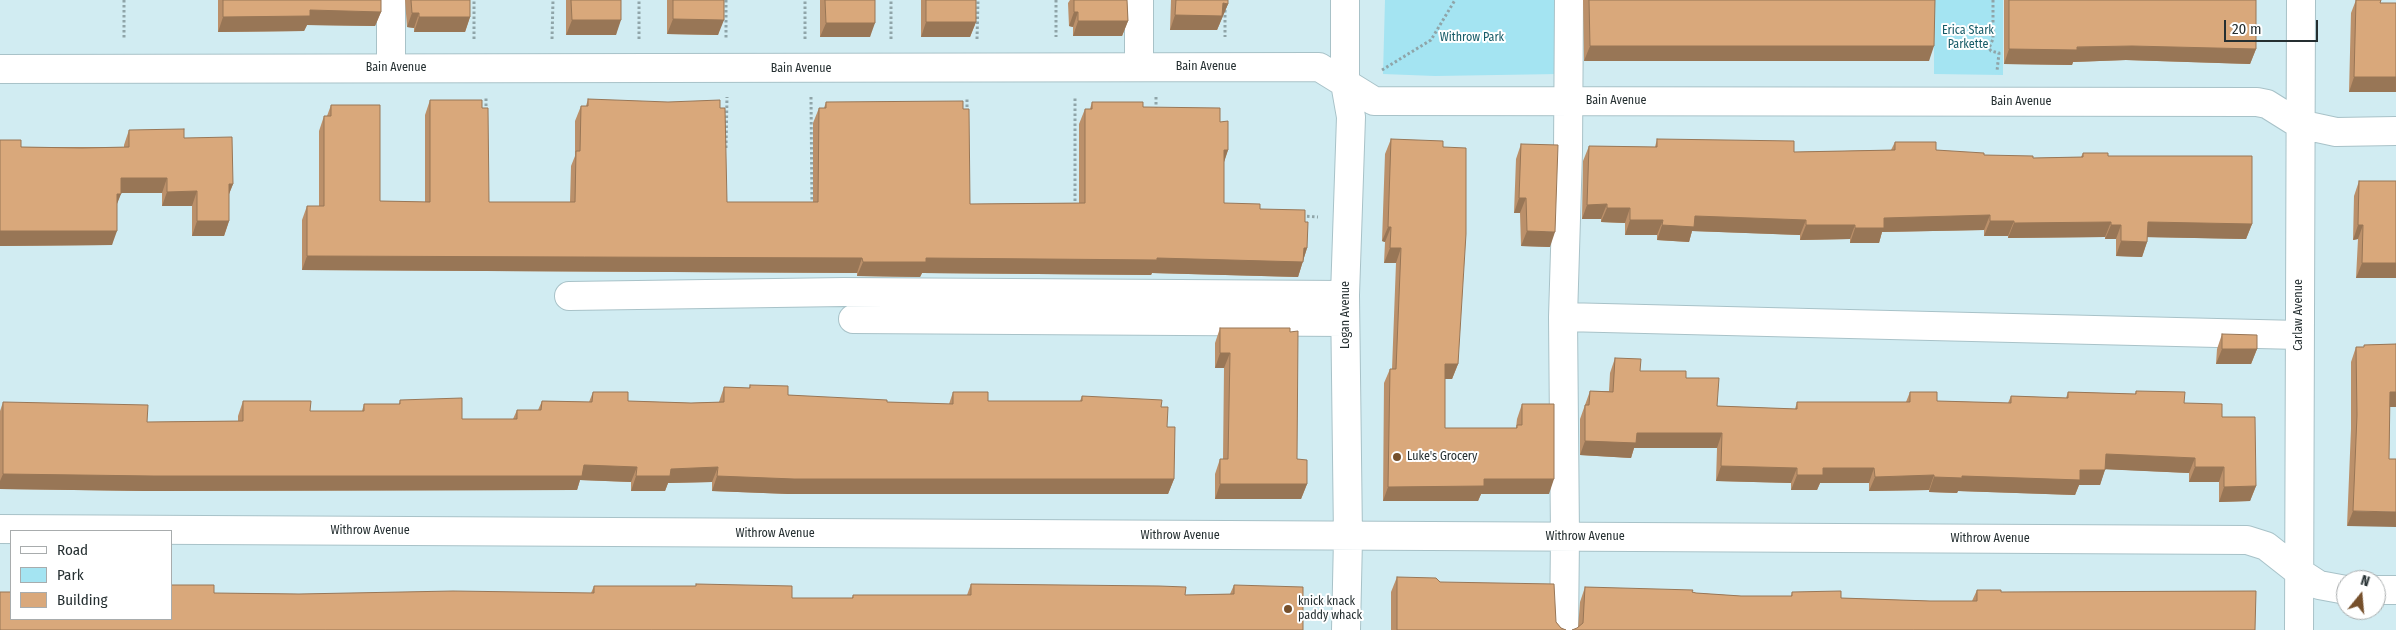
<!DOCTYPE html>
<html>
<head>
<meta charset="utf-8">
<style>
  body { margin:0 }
  #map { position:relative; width:2396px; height:630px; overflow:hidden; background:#d1ecf2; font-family:"Fira Sans Condensed",sans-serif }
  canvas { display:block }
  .legend { position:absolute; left:10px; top:530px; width:162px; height:90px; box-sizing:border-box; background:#fff; border:1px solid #a8acad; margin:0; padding:6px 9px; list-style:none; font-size:15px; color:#252f31 }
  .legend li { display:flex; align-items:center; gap:10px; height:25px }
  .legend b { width:25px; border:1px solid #a8acad }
  .north { position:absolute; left:2336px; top:570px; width:50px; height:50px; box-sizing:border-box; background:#fff; border:1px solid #a8acad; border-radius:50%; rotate:17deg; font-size:14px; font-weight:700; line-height:20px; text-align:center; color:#252f31 }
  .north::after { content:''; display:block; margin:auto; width:18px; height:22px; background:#76502c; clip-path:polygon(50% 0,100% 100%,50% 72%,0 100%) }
  .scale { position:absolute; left:2224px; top:20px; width:94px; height:22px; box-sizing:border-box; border:2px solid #252f31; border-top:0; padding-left:6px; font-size:15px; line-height:18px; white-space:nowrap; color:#252f31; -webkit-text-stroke:4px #fff; paint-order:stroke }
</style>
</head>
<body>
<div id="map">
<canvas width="2396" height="630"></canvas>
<ul class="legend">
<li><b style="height:6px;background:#fff"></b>Road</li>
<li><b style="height:14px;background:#a4e4f2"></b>Park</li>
<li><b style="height:14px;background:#d9a87b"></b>Building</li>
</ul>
<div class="north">N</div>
<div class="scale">20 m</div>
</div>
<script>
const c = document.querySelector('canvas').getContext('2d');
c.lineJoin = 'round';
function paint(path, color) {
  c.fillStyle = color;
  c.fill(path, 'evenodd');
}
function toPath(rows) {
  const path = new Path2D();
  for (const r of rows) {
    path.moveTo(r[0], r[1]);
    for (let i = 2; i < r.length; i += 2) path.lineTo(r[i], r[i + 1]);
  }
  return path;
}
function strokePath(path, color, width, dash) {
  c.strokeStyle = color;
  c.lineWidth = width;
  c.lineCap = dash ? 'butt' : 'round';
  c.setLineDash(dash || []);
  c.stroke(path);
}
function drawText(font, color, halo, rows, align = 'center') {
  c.font = font + ' "Fira Sans Condensed",sans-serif';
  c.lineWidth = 4;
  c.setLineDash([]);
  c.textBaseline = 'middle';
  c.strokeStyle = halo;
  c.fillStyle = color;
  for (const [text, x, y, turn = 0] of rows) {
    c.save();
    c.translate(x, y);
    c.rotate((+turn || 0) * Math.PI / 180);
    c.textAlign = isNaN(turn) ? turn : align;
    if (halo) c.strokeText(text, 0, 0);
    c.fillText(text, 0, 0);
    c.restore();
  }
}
paint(toPath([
  [1385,0,1561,0,1559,74,1435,76,1383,74],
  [1934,0,2003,0,2003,75,1934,74]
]), '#a4e4f2');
const minor = toPath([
  [1139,0,1139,67],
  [1345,0,1345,83,1351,117,1345,295,1348,538,1346,630],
  [391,68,391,0],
  [0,69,1319,67,1374,101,2257,102,2267,104,2299,124,2336,132,2396,131],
  [569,296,844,292,1345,295],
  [1563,317,2299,335],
  [853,319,1345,322],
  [0,529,2247,540,2266,546,2299,572,2319,585,2346,590],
  [2376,590,2396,590],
  [1564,630,1565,537,1563,317,1568,152,1569,0],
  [2299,630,2301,0]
]);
strokePath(minor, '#a8c2c8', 30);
strokePath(toPath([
  [124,0,124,39],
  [726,0,726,39],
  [1056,0,1056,37],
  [1225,0,1225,37],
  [1993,0,1993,39,1989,48,1991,51,1999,53,1997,71],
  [474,39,474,0],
  [552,39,553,0],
  [639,39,639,0],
  [805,39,805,0],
  [891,39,891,0],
  [977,39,978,0],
  [1382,70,1431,40,1455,0],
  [811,97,812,206],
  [1156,97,1156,111],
  [486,111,486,97],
  [967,112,967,98],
  [726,148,727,97],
  [1075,206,1075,98],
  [1302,216,1318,217]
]), '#8fa4a8', 3, [2.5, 2.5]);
strokePath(minor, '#fff', 28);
paint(toPath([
  [218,0,381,0,381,12,375,26,307,25,304,31,218,32],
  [405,0,470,0,470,17,465,32,414,32,414,28,407,27],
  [566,0,621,0,616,35,566,35],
  [667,0,724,0,718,35,667,34],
  [820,0,875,0,870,37,820,37],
  [921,0,976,0,976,22,970,37,921,37],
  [1070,0,1127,0,1128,21,1122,36,1073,36,1073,27,1069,26,1068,3],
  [1171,0,1228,0,1228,4,1217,30,1170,30],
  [1583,0,1935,0,1929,61,1584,61],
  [2004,0,2256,0,2256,49,2250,64,2126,60,2073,62,2072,65,2004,64],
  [2356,0,2381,0,2380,3,2396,3,2396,92,2349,92,2351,13],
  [588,99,720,108,727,202,813,202,813,123,819,108,824,108,826,102,963,109,970,204,1079,203,1079,124,1085,109,1090,109,1092,102,1143,107,1220,122,1228,150,1224,162,1224,203,1260,209,1305,222,1307,248,1298,277,1152,273,1151,275,922,273,920,277,857,276,857,273,302,270,302,220,307,206,319,206,319,131,324,116,327,116,331,105,380,201,425,202,425,115,430,100,482,108,489,202,570,202,571,166,575,156,575,121,581,106,586,106],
  [129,130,184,138,233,184,229,194,229,221,224,236,192,236,192,206,162,206,162,193,121,193,117,203,112,245,0,246,0,140,21,147,124,147,124,145],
  [1391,139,1443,147,1458,364,1452,379,1445,379,1445,428,1516,428,1517,419,1522,404,1549,494,1481,494,1478,501,1383,501,1384,383,1390,369,1392,369,1396,263,1384,263,1385,242,1382,241,1385,154],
  [1657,139,1794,152,1891,150,1895,142,1936,150,1984,155,2033,158,2081,157,2083,153,2108,156,2252,224,2246,239,2147,237,2147,242,2142,257,2116,256,2116,239,2105,239,2105,237,2008,238,2008,236,1984,236,1984,230,1882,232,1879,243,1850,243,1850,239,1800,240,1800,235,1692,231,1689,242,1657,240,1657,235,1625,235,1625,223,1601,222,1601,219,1582,219,1583,161,1589,146,1655,147],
  [1521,144,1550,247,1521,246,1520,213,1514,213,1516,159],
  [2359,181,2396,181,2396,278,2356,278,2358,239,2353,240,2354,196],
  [1220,328,1297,459,1307,484,1301,499,1215,499,1215,474,1220,459,1223,459,1224,368,1215,368,1215,343],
  [2222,334,2257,349,2251,364,2216,364,2217,349],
  [2396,344,2396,407,2390,407,2389,459,2347,526,2351,429,2351,362,2356,347,2364,347,2364,345],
  [1615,358,1640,371,1686,378,1717,406,1795,409,1797,402,1906,402,1910,392,1937,401,2008,403,2011,396,2066,398,2068,392,2135,394,2136,391,2184,403,2222,417,2256,486,2250,501,2219,502,2219,482,2189,482,2189,473,2105,469,2100,485,2079,485,2075,495,1958,491,1957,493,1929,492,1929,490,1869,491,1869,483,1820,483,1817,490,1791,490,1791,483,1716,481,1717,448,1634,448,1631,458,1580,455,1580,419,1590,391,1609,391,1610,373],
  [750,385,788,395,887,402,949,404,953,392,988,401,1080,401,1082,396,1161,407,1167,427,1174,479,1168,494,789,494,712,491,712,482,668,483,665,491,631,491,631,482,580,480,577,490,147,491,0,489,0,411,3,402,147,422,238,421,238,416,243,401,310,411,362,411,364,404,399,404,400,400,462,419,513,419,517,410,538,410,542,401,589,402,593,392,628,401,691,403,719,402,724,387,749,388],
  [1397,577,1440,582,1556,622,1561,628,1566,630,1391,630,1391,592],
  [696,584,792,598,852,598,853,595,967,595,971,584,1185,595,1230,594,1234,585,1303,630,214,593,299,594,591,593,594,586,696,586],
  [1585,587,1692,592,1696,593,1741,596,1791,596,1792,592,1841,598,1930,601,1972,601,1977,590,2001,592,2256,591,1578,628,1580,602]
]), '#bb906a');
paint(toPath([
  [1223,3,1228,4,1217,30,1170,30,1175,15],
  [310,10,381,12,375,26,307,25,304,31,218,32,223,17],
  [1074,12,1078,12,1073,27,1069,26],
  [412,13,419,13,414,28,407,27],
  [419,17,470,17,465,32,414,32],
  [673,19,724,20,718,35,667,34],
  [572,20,621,20,616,35,566,35],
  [1078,21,1128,21,1122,36,1073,36],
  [926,22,976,22,970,37,921,37],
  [826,23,875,23,870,37,820,37],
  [1590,46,1934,46,1929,61,1584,61],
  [2132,46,2256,49,2250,64,2126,60,2073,62,2072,65,2004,64,2009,49],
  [2354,77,2396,77,2396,92,2349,92],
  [1224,150,1228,150,1223,165],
  [121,178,167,178,162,193,115,193],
  [229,184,233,184,227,199],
  [197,191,192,206,162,206,167,192],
  [117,194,121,194,115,209],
  [1519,198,1526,198,1520,213,1514,213],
  [1607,204,1601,219,1582,219,1587,205],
  [1607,208,1630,208,1625,223,1601,222],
  [1990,215,1984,230,1882,232,1879,243,1850,243,1855,228,1884,218],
  [1695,216,1806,220,1800,235,1692,231,1689,242,1657,240,1662,225],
  [1630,220,1663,220,1657,235,1625,235],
  [197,221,229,221,224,236,192,236],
  [1990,221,2014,221,2008,236,1984,236],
  [2111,222,2105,237,2008,238,2014,223],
  [2148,222,2252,224,2246,239,2142,237],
  [1806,225,1855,225,1850,239,1800,240],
  [2111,225,2121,225,2116,239,2105,239],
  [2358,225,2363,225,2358,239,2353,240],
  [1388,227,1391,227,1385,242,1382,241],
  [0,231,117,231,112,245,0,246],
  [1527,231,1555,232,1550,247,1521,246],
  [2121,241,2147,242,2142,257,2116,256],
  [1304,248,1307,248,1298,277,1152,273,1151,275,922,273,920,277,857,276,863,262,926,258,1157,258],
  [1390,248,1401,248,1396,263,1384,263],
  [307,256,862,258,857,273,302,270],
  [2362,263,2396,263,2396,278,2356,278],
  [2222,349,2257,349,2251,364,2216,364],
  [1220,353,1230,353,1224,368,1215,368],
  [1445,364,1458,364,1452,379,1440,379],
  [2390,392,2396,392,2396,407,2384,407],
  [1637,433,1722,433,1717,448,1634,448,1631,458,1580,455,1585,441],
  [2106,454,2195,458,2189,473,2100,469],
  [584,465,637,467,631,482,580,480,577,490,147,491,0,489,0,481,3,474],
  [1721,466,1797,468,1791,483,1716,481],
  [718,467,712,482,668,483,665,491,631,491,636,476,671,469],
  [2195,467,2224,467,2219,482,2189,482],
  [1823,468,1874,468,1869,483,1820,483,1817,490,1791,490,1797,475],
  [2080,470,2105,470,2100,485,2079,485,2075,495,1958,491,1957,493,1929,492,1934,477],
  [1934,475,1929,490,1869,491,1875,477],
  [717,476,1174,479,1168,494,789,494,712,491],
  [1484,479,1554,479,1549,494,1481,494,1478,501,1383,501,1388,487],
  [1220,484,1307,484,1301,499,1215,499],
  [2256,486,2250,501,2219,502,2224,487],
  [2353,511,2396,512,2396,527,2347,526]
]), '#987656');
const building = toPath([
  [223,0,381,0,381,12,310,10,310,16,223,17,223,0],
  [411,0,470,0,470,17,419,17,419,13,412,13,411,0],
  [571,0,621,0,621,20,572,20,571,0],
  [673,0,724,0,724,20,673,19,673,0],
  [825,0,875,0,875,23,826,23,825,0],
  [926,0,976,0,976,22,926,22,926,0],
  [1074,0,1127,0,1128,21,1078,21,1078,12,1074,12,1074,0],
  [1176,0,1228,0,1228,4,1223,3,1222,16,1175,15,1176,0],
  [1589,0,1935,0,1934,46,1590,46,1589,0],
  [2009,0,2256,0,2256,49,2132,46,2077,47,2077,50,2009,49,2009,0],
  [2356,0,2381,0,2380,3,2396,3,2396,77,2354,77,2356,0],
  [588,99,668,102,720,100,720,108,725,108,727,202,818,202,819,108,826,108,826,102,963,101,963,109,969,109,970,204,1085,203,1085,109,1092,109,1092,102,1143,102,1143,107,1220,108,1220,122,1228,121,1228,150,1224,150,1224,203,1260,204,1260,209,1305,210,1305,222,1308,222,1307,248,1304,248,1303,262,1157,258,1157,260,926,258,926,262,863,262,862,258,307,256,307,206,324,206,324,116,331,116,331,105,380,105,380,201,430,202,430,100,482,100,482,108,488,108,489,202,575,202,576,151,580,151,581,106,588,106,588,99],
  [184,129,184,138,232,137,233,184,229,184,229,221,197,221,197,191,167,192,167,178,121,178,121,194,117,194,117,231,0,231,0,140,21,140,21,147,82,148,129,147,129,130,184,129],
  [1391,139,1443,141,1443,147,1466,148,1466,234,1458,364,1445,364,1445,428,1517,428,1517,425,1522,425,1522,404,1554,404,1554,479,1484,479,1484,486,1388,487,1390,369,1396,369,1401,248,1390,248,1391,227,1388,227,1391,139],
  [1657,139,1794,141,1794,152,1895,150,1895,142,1936,142,1936,150,1984,153,1984,155,2033,156,2033,158,2083,157,2083,153,2108,153,2108,156,2252,156,2252,224,2148,222,2147,242,2121,241,2121,225,2111,225,2111,222,2014,223,2014,221,1990,221,1990,215,1884,218,1884,228,1855,228,1855,225,1806,225,1806,220,1695,216,1694,227,1662,225,1663,220,1630,220,1630,208,1607,208,1607,204,1587,205,1589,146,1657,147,1657,139],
  [1521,144,1558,145,1555,232,1527,231,1526,198,1519,198,1521,144],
  [2359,181,2396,181,2396,263,2362,263,2363,225,2358,225,2359,181],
  [1220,328,1290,328,1290,332,1298,331,1297,459,1307,460,1307,484,1220,484,1220,459,1228,459,1230,353,1220,353,1220,328],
  [2222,334,2257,335,2257,349,2222,349,2222,334],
  [2396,344,2396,392,2390,392,2389,459,2396,459,2396,512,2353,511,2357,415,2356,347,2364,347,2364,345,2396,344],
  [1615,358,1641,359,1640,371,1686,371,1686,378,1719,378,1717,406,1797,409,1797,402,1910,402,1910,392,1937,392,1937,401,2011,403,2011,396,2068,398,2068,392,2136,394,2136,391,2185,392,2184,403,2222,404,2222,417,2255,417,2256,486,2224,487,2224,467,2195,467,2195,458,2106,454,2105,470,2080,470,2080,480,1962,476,1962,478,1934,477,1934,475,1875,477,1874,468,1823,468,1823,475,1797,475,1797,468,1721,466,1722,433,1637,433,1636,443,1585,441,1585,405,1589,405,1590,391,1613,392,1615,358],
  [750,385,788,386,788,395,887,400,887,402,953,404,953,392,988,392,988,401,1082,401,1082,396,1162,400,1161,407,1168,407,1167,427,1175,427,1174,479,794,479,717,476,718,467,671,469,670,476,636,476,637,467,584,465,582,476,153,476,3,474,3,402,148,405,147,422,243,421,243,401,311,401,310,411,364,411,364,404,400,404,400,400,462,398,462,419,517,419,517,410,541,410,542,401,592,402,593,392,628,392,628,401,691,403,724,402,724,387,750,388,750,385],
  [1397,577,1436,578,1440,582,1554,584,1556,622,1561,628,1566,630,1397,630,1397,577],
  [696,584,792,586,792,598,853,598,853,595,971,595,971,584,1159,586,1186,587,1185,595,1234,594,1234,585,1303,587,1303,630,0,630,0,592,11,592,11,619,171,619,171,585,214,585,214,593,299,594,453,591,594,593,594,586,696,586,696,584],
  [1585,587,1693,590,1692,592,1696,593,1741,596,1792,596,1792,592,1841,591,1841,598,1930,601,1977,601,1977,590,2001,590,2001,592,2256,591,2255,630,1572,630,1577,628,1583,623,1585,587]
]);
paint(building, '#d9a87b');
strokePath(building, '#987656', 1);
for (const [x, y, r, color] of [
  [1397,457,5,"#76502c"],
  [1288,609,5,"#76502c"]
]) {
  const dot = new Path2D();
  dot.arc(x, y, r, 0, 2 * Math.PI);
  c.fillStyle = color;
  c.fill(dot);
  strokePath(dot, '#fff', 2);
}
drawText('12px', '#165b67', '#fff', [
  ["Erica Stark",1968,31],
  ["Parkette",1968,45],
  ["Withrow Park",1472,38]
]);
drawText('12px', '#252f31', '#fff', [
  ["Bain Avenue",1206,67],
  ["Bain Avenue",396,68],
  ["Bain Avenue",801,69],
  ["Bain Avenue",1616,101],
  ["Bain Avenue",2021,102],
  ["Logan Avenue",1346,315,-90],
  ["Carlaw Avenue",2299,315,-90],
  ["Withrow Avenue",370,531],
  ["Withrow Avenue",775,534],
  ["Withrow Avenue",1180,536],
  ["Withrow Avenue",1585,537],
  ["Withrow Avenue",1990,539]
]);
drawText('12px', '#252f31', '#fff', [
  ["Luke's Grocery",1407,457],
  ["knick knack",1298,602],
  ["paddy whack",1298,616]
], 'left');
</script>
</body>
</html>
